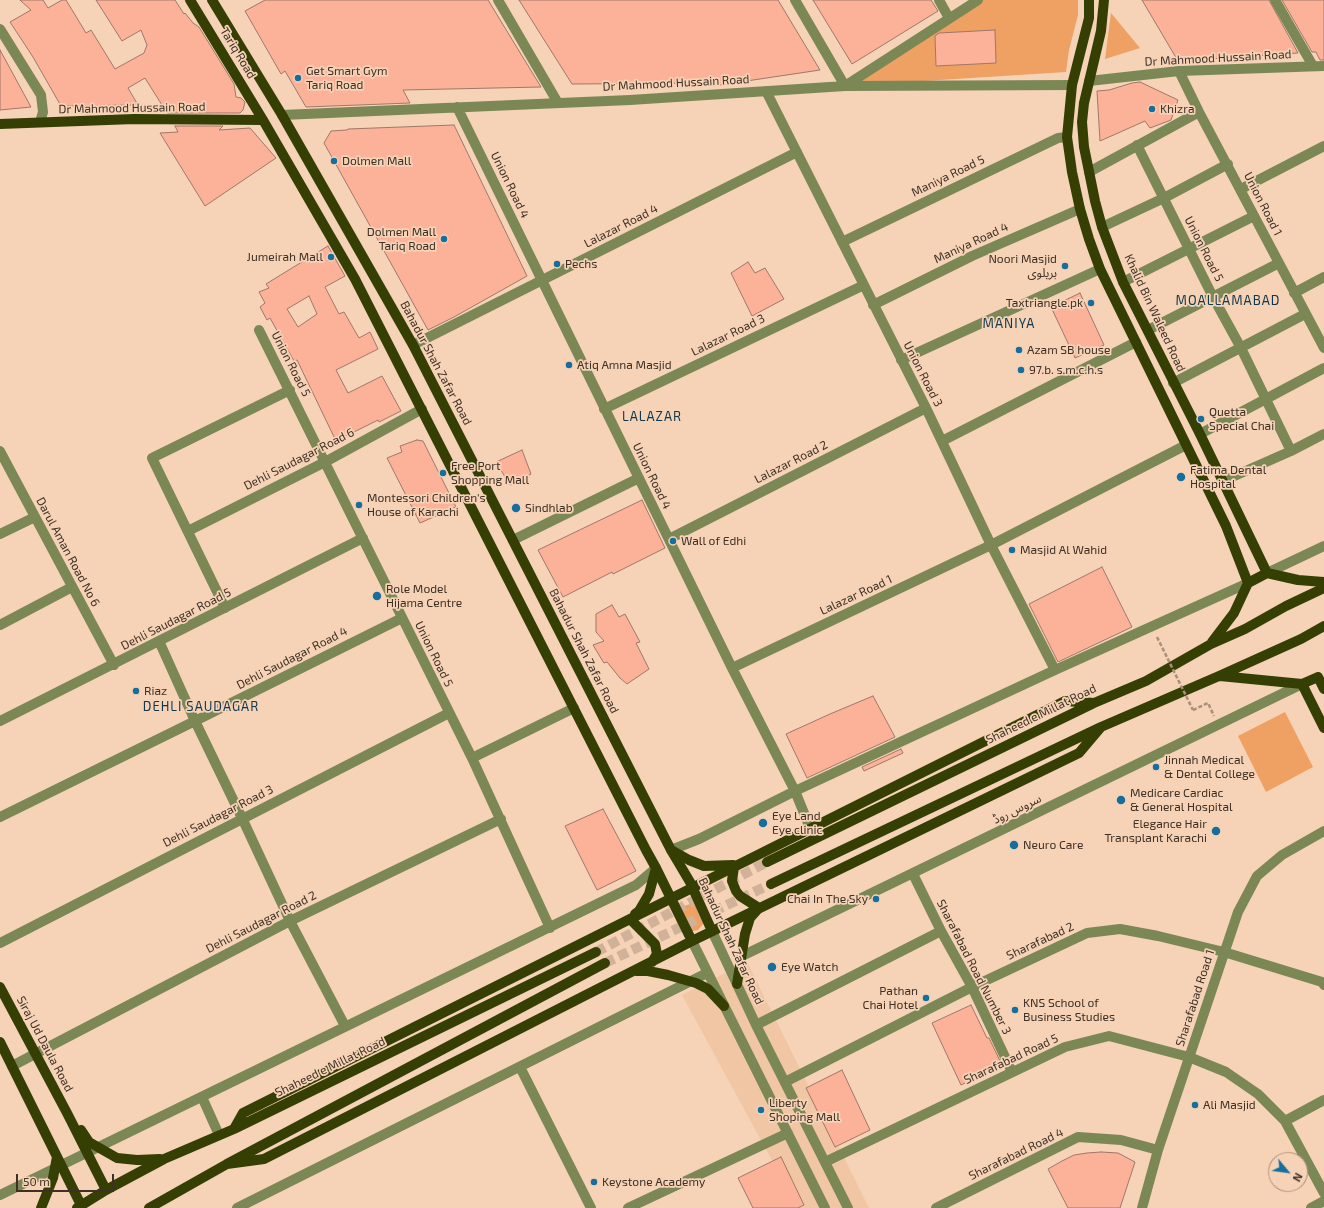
<!DOCTYPE html>
<html>
<head>
<meta charset="utf-8">
<style>
  body { margin:0 }
  #map { position:relative; width:1324px; height:1208px; overflow:hidden; background:#f6d2b6; font-family:"Exo 2",sans-serif }
  canvas { display:block }
  .north { position:absolute; left:1268px; top:1152px; width:40px; height:40px; box-sizing:border-box; background:#f6d2b6; border:1px solid #ac917c; border-radius:50%; rotate:119deg; font-size:11px; font-weight:700; line-height:16px; text-align:center; color:#3e3025 }
  .north::after { content:''; display:block; margin:auto; width:14px; height:18px; background:#166e9e; clip-path:polygon(50% 0,100% 100%,50% 72%,0 100%) }
  .scale { position:absolute; left:16px; top:1174px; width:98px; height:18px; box-sizing:border-box; border:2px solid #3e3025; border-top:0; padding-left:5px; font-size:12px; line-height:14px; white-space:nowrap; color:#3e3025; -webkit-text-stroke:3px #f6d2b6; paint-order:stroke }
</style>
</head>
<body>
<div id="map">
<canvas width="1324" height="1208"></canvas>
<div class="north">N</div>
<div class="scale">50 m</div>
</div>
<script>
const c = document.querySelector('canvas').getContext('2d');
c.lineJoin = 'round';
function paint(path, color) {
  c.fillStyle = color;
  c.fill(path, 'evenodd');
}
function toPath(rows) {
  const path = new Path2D();
  for (const r of rows) {
    path.moveTo(r[0], r[1]);
    for (let i = 2; i < r.length; i += 2) path.lineTo(r[i], r[i + 1]);
  }
  return path;
}
function strokePath(path, color, width, dash) {
  c.strokeStyle = color;
  c.lineWidth = width;
  c.lineCap = dash ? 'butt' : 'round';
  c.setLineDash(dash || []);
  c.stroke(path);
}
function drawText(font, color, halo, rows, align = 'center') {
  c.font = font + ' "Exo 2","Noto Sans Arabic",sans-serif';
  c.lineWidth = 3.5;
  c.setLineDash([]);
  c.textBaseline = 'middle';
  c.strokeStyle = halo;
  c.fillStyle = color;
  for (const [text, x, y, turn = 0] of rows) {
    c.save();
    c.translate(x, y);
    c.rotate((+turn || 0) * Math.PI / 180);
    c.textAlign = isNaN(turn) ? turn : align;
    if (halo) c.strokeText(text, 0, 0);
    c.fillText(text, 0, 0);
    c.restore();
  }
}
paint(toPath([
  [747,962,869,1208,798,1208,682,995]
]), '#f0c6a5');
paint(toPath([
  [977,0,1078,0,1078,15,1069,50,1066,72,845,86],
  [1111,13,1140,48,1105,59],
  [1285,712,1313,767,1266,792,1238,736],
  [690,904,699,906,704,923,698,930,689,932,680,929,676,920,676,916,681,907]
]), '#eea163');
const building = toPath([
  [20,0,43,0,48,8,62,0,66,0,86,33,91,30,115,69,144,53,147,45,141,30,122,41,96,0,175,0,184,14,185,13,193,23,199,27,234,84,236,97,241,98,245,102,243,110,240,113,167,113,145,78,128,88,138,105,61,106,33,57,10,22,31,10,20,0],
  [265,0,488,0,541,87,403,90,410,103,306,107,285,71,281,74,245,11,265,0],
  [519,0,778,0,820,70,713,86,711,83,572,84,519,0],
  [813,0,931,0,938,11,852,64,813,0],
  [1142,0,1269,0,1298,53,1178,61,1142,0],
  [1282,0,1324,0,1324,60,1320,60,1316,52,1312,52,1282,0],
  [995,30,996,63,936,66,935,36,939,33,995,30],
  [0,50,31,107,0,110,0,50],
  [1140,82,1178,100,1171,120,1150,128,1145,121,1100,141,1097,91,1109,90,1132,83,1140,82],
  [454,125,527,276,454,317,428,330,324,143,331,131,347,130,348,129,454,125],
  [175,126,223,126,219,130,250,128,276,158,205,206,160,133,178,132,175,126],
  [328,246,345,276,325,287,339,314,344,312,359,338,370,332,378,349,336,370,348,393,382,376,401,411,379,422,378,420,336,441,297,360,294,361,270,318,267,320,260,307,265,303,259,292,269,288,266,284,328,246],
  [309,296,317,314,298,327,287,309,309,296],
  [748,262,755,273,765,268,784,299,752,316,731,273,748,262],
  [1080,293,1104,345,1075,358,1051,307,1080,293],
  [417,440,423,441,456,507,420,523,387,458,402,452,400,446,417,440],
  [522,450,531,474,510,485,496,462,522,450],
  [642,500,665,548,613,574,612,572,563,597,538,550,642,500],
  [1102,567,1132,627,1058,662,1029,604,1102,567],
  [612,605,619,617,625,614,640,642,636,643,649,669,627,684,620,678,607,662,604,663,602,660,593,645,604,641,596,632,596,614,612,605],
  [873,696,895,737,807,778,786,734,830,714,873,696],
  [901,749,903,753,864,771,862,767,901,749],
  [603,809,636,871,597,890,565,826,603,809],
  [971,1005,987,1038,989,1038,1002,1065,961,1085,932,1023,971,1005],
  [842,1070,870,1130,835,1147,806,1088,842,1070],
  [1101,1152,1118,1153,1135,1162,1120,1208,1068,1208,1048,1169,1062,1161,1074,1155,1087,1153,1101,1152],
  [781,1157,804,1205,798,1208,753,1208,738,1178,781,1157]
]);
paint(building, '#fcb299');
strokePath(building, '#9f7769', 1);
strokePath(toPath([
  [596,952,767,862],
  [605,963,771,884]
]), '#d1b299', 10, [10, 5]);
strokePath(toPath([
  [1193,710,1208,703,1214,716]
]), '#aa8f7a', 2.5, [4, 2]);
strokePath(toPath([
  [498,0,558,103],
  [795,0,845,86,978,0],
  [939,0,949,18],
  [1275,0,1313,66],
  [0,29,41,95,43,112,40,122],
  [1179,71,1199,112,1324,348],
  [1089,81,1179,71,1324,66],
  [766,91,926,408,991,545,1055,670],
  [457,107,732,668,795,791,810,828],
  [282,115,630,100,845,86,1072,85],
  [1137,145,1213,297,1241,348,1291,451],
  [1089,172,1199,112],
  [1241,189,1324,146],
  [1102,227,1164,198,1228,164],
  [842,242,1058,138,1067,137],
  [1123,282,1254,216],
  [1294,293,1324,277],
  [873,305,972,256,1080,209],
  [259,330,472,758,550,928],
  [1148,330,1279,263],
  [413,345,797,152],
  [901,360,1100,269],
  [1173,383,1305,314],
  [604,409,864,285],
  [1200,434,1324,368],
  [942,441,1136,342],
  [0,451,114,665],
  [1223,481,1291,451,1324,434],
  [188,531,325,462,422,409],
  [0,534,35,517],
  [669,539,926,408],
  [513,540,639,478],
  [1267,573,1324,546],
  [225,608,152,458,290,390],
  [0,625,72,587],
  [159,641,195,721,242,818,290,921,345,1026],
  [732,668,991,545,1186,445],
  [0,721,363,538],
  [472,758,574,708],
  [0,817,195,721,402,618],
  [671,850,699,839,795,791,1055,670,1248,583],
  [913,874,941,931,972,987,1012,1072],
  [712,931,756,1025,848,1208],
  [692,941,825,1208],
  [0,943,449,713],
  [742,956,1302,684],
  [756,1025,941,931],
  [12,1066,290,921,501,819],
  [520,1067,591,1208],
  [785,1082,972,987,1087,933,1120,929,1158,936,1224,952,1322,982,1324,985],
  [202,1097,219,1135],
  [1285,1121,1324,1100],
  [825,1162,1065,1047,1109,1036,1189,1057,1226,1072,1258,1094,1285,1121,1324,1193],
  [0,1195,636,885,656,868],
  [237,1208,707,973],
  [628,1208,788,1133],
  [936,1208,1078,1137,1121,1140,1158,1150],
  [1142,1208,1158,1150,1238,912,1257,876,1282,855,1324,831],
  [1311,1208,1324,1201]
]), '#7c8756', 10);
strokePath(toPath([
  [190,0,263,120,355,279,646,850,656,868,692,941],
  [212,0,282,115,413,345,671,850,690,882,712,931],
  [1089,0,1089,18,1072,85,1067,137,1072,172,1080,209,1089,239,1100,269,1226,526,1248,583],
  [1104,0,1101,31,1084,103,1082,122,1084,147,1095,201,1102,227,1123,282,1200,434,1267,573],
  [0,124,134,119,263,120],
  [1267,573,1298,580,1324,582],
  [1248,583,1267,573],
  [1212,642,1234,613,1248,583],
  [1220,676,1302,684,1318,677],
  [1318,677,1324,689],
  [1302,684,1324,728],
  [673,851,689,860,704,866,733,865],
  [767,862,1094,703,1146,681,1211,644,1245,629,1286,606,1324,588],
  [734,867,732,881,736,891,740,896,759,908,750,918,745,934,737,984],
  [771,884,1101,727,1219,676,1301,639,1324,626],
  [635,914,639,911,649,894,656,868],
  [630,919,655,944,657,954,652,962],
  [636,971,648,971,668,975,696,983,708,989,724,1006],
  [0,987,67,1113,106,1190],
  [0,1042,81,1205],
  [234,1129,243,1113,1065,701,1094,703],
  [81,1130,89,1142,117,1158,137,1160,160,1159],
  [227,1164,264,1159,692,941,1079,753,1101,727],
  [41,1208,53,1178,57,1157],
  [77,1208,106,1190,164,1159,234,1129,596,952],
  [149,1208,227,1164,605,963]
]), '#363f03', 10);
strokePath(toPath([
  [1157,637,1193,710]
]), '#aa8f7a', 2.5, [4, 2]);
for (const [x, y, r, color] of [
  [298,78,4,"#166e9e"],
  [1152,109,4,"#166e9e"],
  [334,161,4,"#166e9e"],
  [444,239,4,"#166e9e"],
  [331,257,4,"#166e9e"],
  [557,264,4,"#166e9e"],
  [1065,266,4,"#166e9e"],
  [1091,303,4,"#166e9e"],
  [1019,350,4,"#166e9e"],
  [569,365,4,"#166e9e"],
  [1021,370,4,"#166e9e"],
  [1201,419,4,"#166e9e"],
  [443,473,4,"#166e9e"],
  [1181,477,5,"#166e9e"],
  [359,505,4,"#166e9e"],
  [516,508,5,"#166e9e"],
  [673,541,4,"#166e9e"],
  [1012,550,4,"#166e9e"],
  [377,596,5,"#166e9e"],
  [136,691,4,"#166e9e"],
  [1156,767,4,"#166e9e"],
  [1121,800,5,"#166e9e"],
  [763,823,5,"#166e9e"],
  [1216,831,5,"#166e9e"],
  [1014,845,5,"#166e9e"],
  [876,899,4,"#166e9e"],
  [772,967,5,"#166e9e"],
  [926,998,4,"#166e9e"],
  [1015,1010,4,"#166e9e"],
  [1195,1105,4,"#166e9e"],
  [761,1110,4,"#166e9e"],
  [594,1182,4,"#166e9e"]
]) {
  const dot = new Path2D();
  dot.arc(x, y, r, 0, 2 * Math.PI);
  c.fillStyle = color;
  c.fill(dot);
  strokePath(dot, '#f6d2b6', 1.5);
}
drawText('12px', '#3e3025', '#f6d2b6', [
  ["Tariq Road",238,53,59],
  ["Dr Mahmood Hussain Road",1218,58,-3],
  ["Dr Mahmood Hussain Road",676,83,-3],
  ["Dr Mahmood Hussain Road",132,108,-1],
  ["Maniya Road 5",948,176,-26],
  ["Union Road 4",510,185,64],
  ["Union Road 1",1263,204,63],
  ["Lalazar Road 4",621,226,-27],
  ["Maniya Road 4",971,243,-25],
  ["Union Road 5",1204,249,63],
  ["Khalid Bin Waleed Road",1155,313,65],
  ["Lalazar Road 3",728,335,-26],
  ["Bahadur Shah Zafar Road",436,363,62],
  ["Union Road 5",291,364,63],
  ["Union Road 3",923,374,63],
  ["Dehli Saudagar Road 6",299,459,-27],
  ["Lalazar Road 2",791,462,-27],
  ["Union Road 4",652,476,64],
  ["Darul Aman Road No 6",68,552,62],
  ["Lalazar Road 1",856,595,-25],
  ["Dehli Saudagar Road 5",176,619,-27],
  ["Bahadur Shah Zafar Road",584,651,63],
  ["Union Road 5",434,654,64],
  ["Dehli Saudagar Road 4",292,658,-27],
  ["Shaheed e Millat Road",1041,714,-26],
  ["سروس روڈ",1017,809,-26],
  ["Dehli Saudagar Road 3",218,816,-27],
  ["Dehli Saudagar Road 2",261,922,-27],
  ["Bahadur Shah Zafar Road",731,941,65],
  ["Sharafabad 2",1040,941,-25],
  ["Sharafabad Road Number 3",974,967,63],
  ["Sharafabad Road 1",1195,998,-72],
  ["Siraj Ud Daula Road",45,1044,62],
  ["Sharafabad Road 5",1011,1059,-25],
  ["Shaheed e Millat Road",330,1067,-26],
  ["Sharafabad Road 4",1016,1154,-26]
]);
drawText('12px', '#3e3025', '#f6d2b6', [
  ["Get Smart Gym",306,71],
  ["Tariq Road",306,85],
  ["Khizra",1160,109],
  ["Dolmen Mall",342,161],
  ["Dolmen Mall",436,232,"right"],
  ["Tariq Road",436,246,"right"],
  ["Jumeirah Mall",323,257,"right"],
  ["Noori Masjid",1057,259,"right"],
  ["بریلوی",1057,273,"right"],
  ["Pechs",565,264],
  ["Taxtriangle.pk",1083,303,"right"],
  ["Azam SB house",1027,350],
  ["Atiq Amna Masjid",577,365],
  ["97.b. s.m.c.h.s",1029,370],
  ["Quetta",1209,412],
  ["Special Chai",1209,426],
  ["Free Port",451,466],
  ["Shopping Mall",451,480],
  ["Fatima Dental",1190,470],
  ["Hospital",1190,484],
  ["Montessori Children's",367,498],
  ["House of Karachi",367,512],
  ["Sindhlab",525,508],
  ["Wall of Edhi",681,541],
  ["Masjid Al Wahid",1020,550],
  ["Role Model",386,589],
  ["Hijama Centre",386,603],
  ["Riaz",144,691],
  ["Jinnah Medical",1164,760],
  ["& Dental College",1164,774],
  ["Medicare Cardiac",1130,793],
  ["& General Hospital",1130,807],
  ["Eye Land",772,816],
  ["Eye clinic",772,830],
  ["Elegance Hair",1207,824,"right"],
  ["Transplant Karachi",1207,838,"right"],
  ["Neuro Care",1023,845],
  ["Chai In The Sky",868,899,"right"],
  ["Eye Watch",781,967],
  ["Pathan",918,991,"right"],
  ["Chai Hotel",918,1005,"right"],
  ["KNS School of",1023,1003],
  ["Business Studies",1023,1017],
  ["Liberty",769,1103],
  ["Shoping Mall",769,1117],
  ["Ali Masjid",1203,1105],
  ["Keystone Academy",602,1182]
], 'left');
c.letterSpacing = '1px';
drawText('13px', '#10374e', '#f6d2b6', [
  ["MOALLAMABAD",1228,301],
  ["MANIYA",1009,324],
  ["LALAZAR",652,417],
  ["DEHLI SAUDAGAR",201,707]
]);
c.letterSpacing = '0px';
</script>
</body>
</html>
